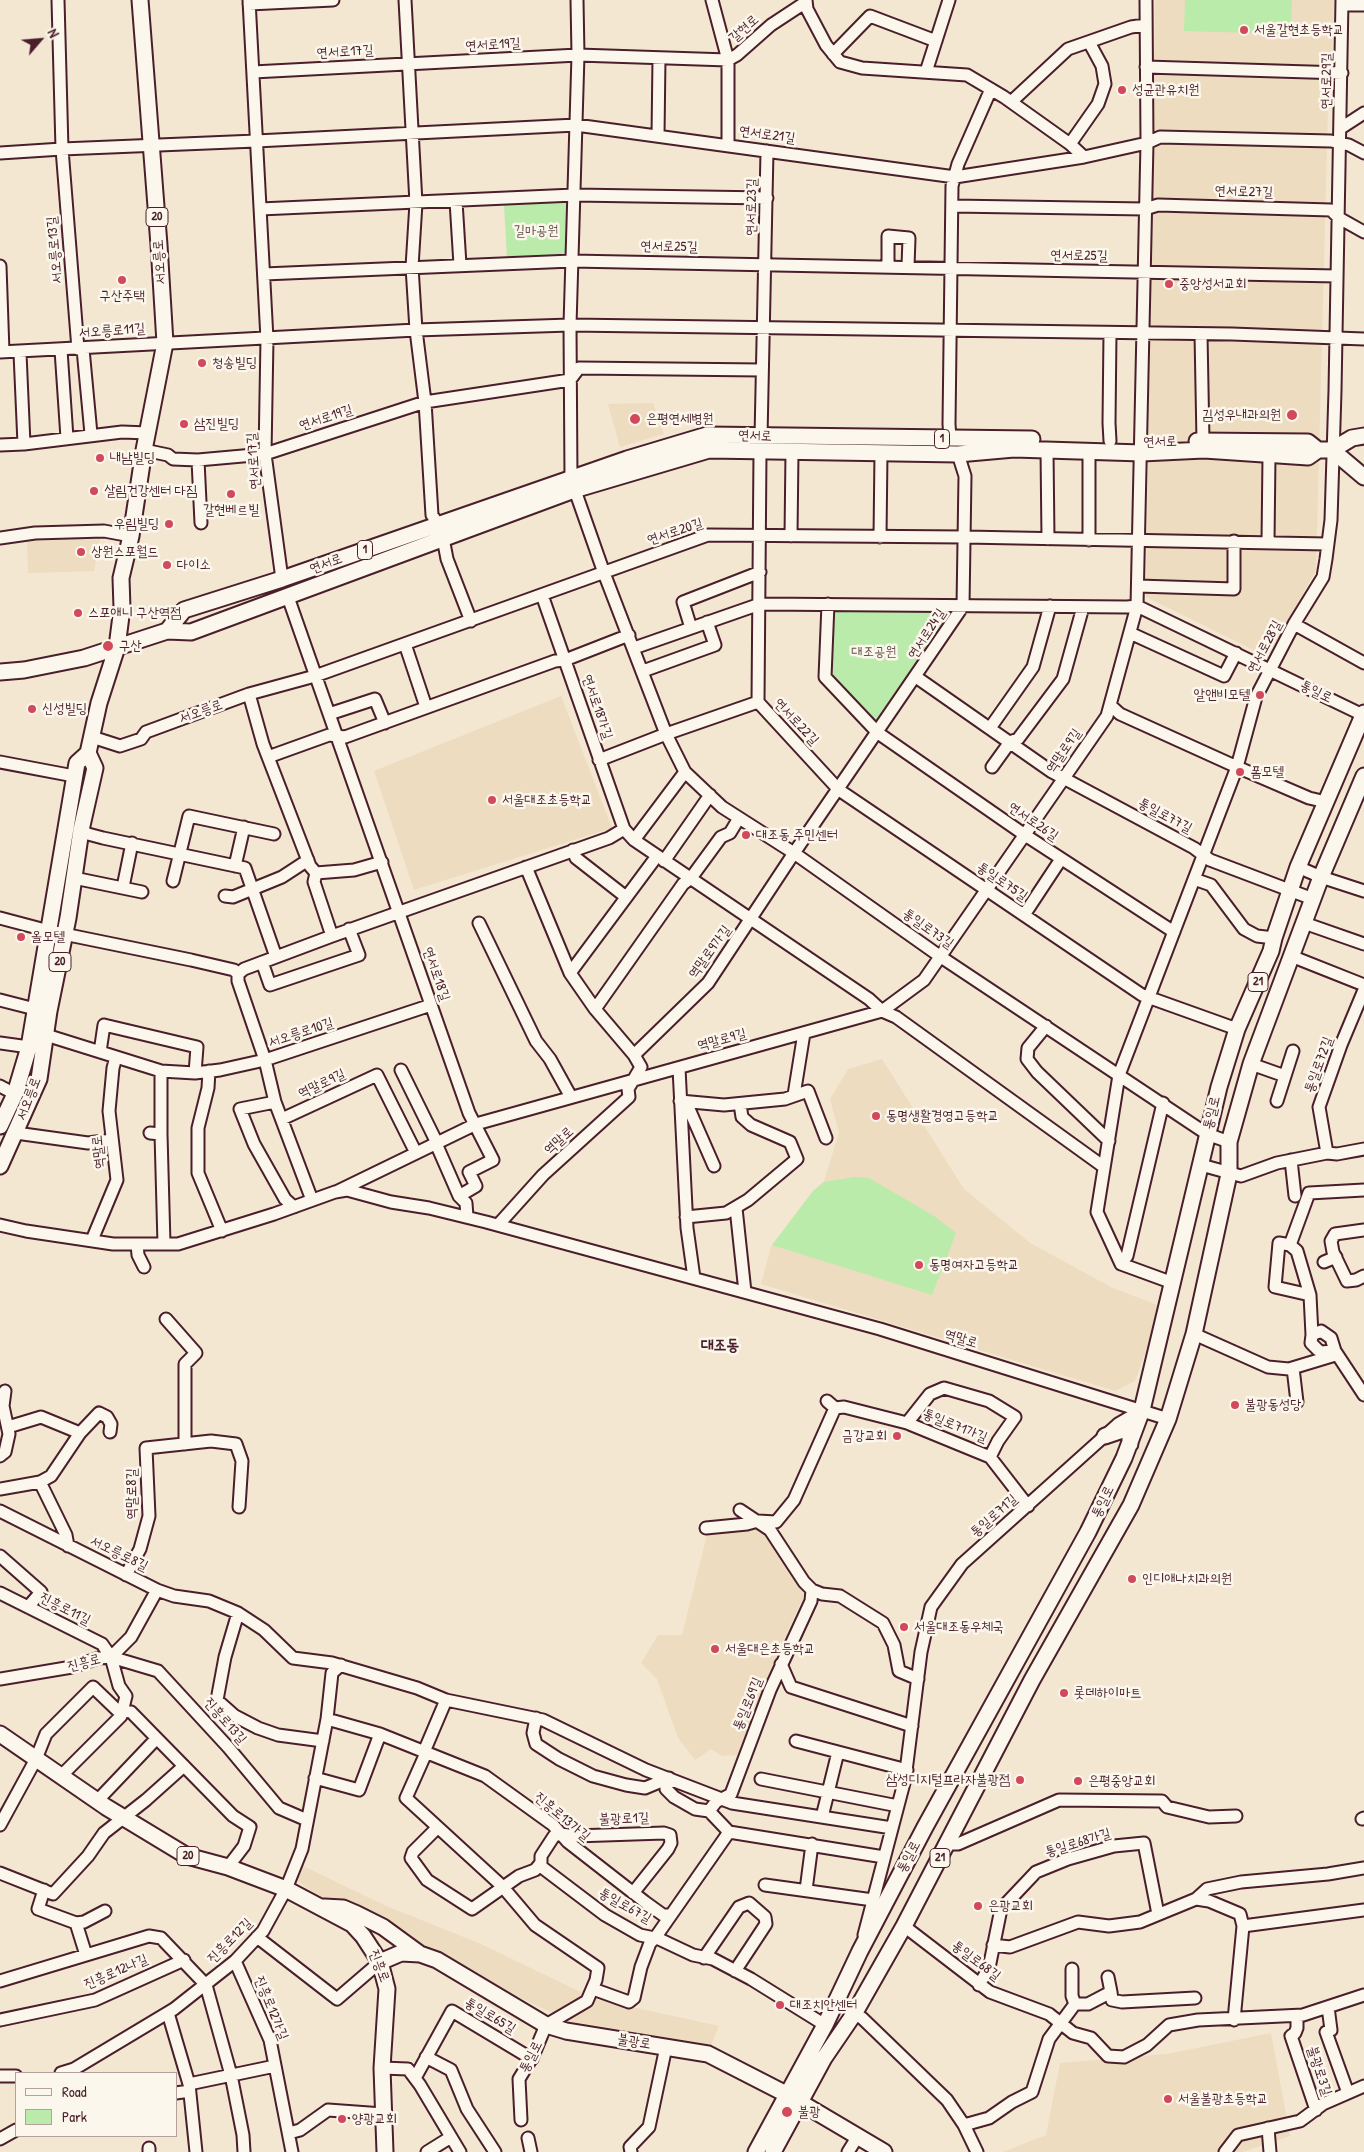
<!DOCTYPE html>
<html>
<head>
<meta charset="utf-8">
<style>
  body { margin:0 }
  #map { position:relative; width:1364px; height:2152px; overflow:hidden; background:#f3e7d2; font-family:"Patrick Hand",sans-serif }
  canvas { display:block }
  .legend { position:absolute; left:15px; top:2072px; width:162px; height:65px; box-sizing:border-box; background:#fbf7ec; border:1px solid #b4a19f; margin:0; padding:6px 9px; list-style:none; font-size:15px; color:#4a1f2b }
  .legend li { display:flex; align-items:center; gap:10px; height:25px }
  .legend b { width:25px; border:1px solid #b4a19f }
  .north { position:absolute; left:15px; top:15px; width:50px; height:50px; -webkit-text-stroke:4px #fbf7ec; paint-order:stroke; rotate:63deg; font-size:14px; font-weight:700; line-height:20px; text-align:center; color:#4a1f2b }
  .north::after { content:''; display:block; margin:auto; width:18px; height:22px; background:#4a1f2b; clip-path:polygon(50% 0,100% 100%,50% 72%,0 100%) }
</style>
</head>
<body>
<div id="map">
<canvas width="1364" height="2152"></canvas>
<ul class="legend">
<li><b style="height:6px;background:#fbf7ec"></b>Road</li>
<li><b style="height:14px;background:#baebab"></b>Park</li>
</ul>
<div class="north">N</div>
</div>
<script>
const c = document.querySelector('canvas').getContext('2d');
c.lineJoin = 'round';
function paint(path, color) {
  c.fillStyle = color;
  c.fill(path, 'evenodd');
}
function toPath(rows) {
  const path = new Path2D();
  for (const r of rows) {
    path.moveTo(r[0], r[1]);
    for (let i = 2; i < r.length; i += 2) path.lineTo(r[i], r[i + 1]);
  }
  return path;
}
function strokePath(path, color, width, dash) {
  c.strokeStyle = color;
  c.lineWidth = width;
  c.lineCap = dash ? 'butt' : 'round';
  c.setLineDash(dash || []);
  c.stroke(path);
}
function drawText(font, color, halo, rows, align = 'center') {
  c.font = font + ' "Patrick Hand","Poor Story",sans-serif';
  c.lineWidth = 5;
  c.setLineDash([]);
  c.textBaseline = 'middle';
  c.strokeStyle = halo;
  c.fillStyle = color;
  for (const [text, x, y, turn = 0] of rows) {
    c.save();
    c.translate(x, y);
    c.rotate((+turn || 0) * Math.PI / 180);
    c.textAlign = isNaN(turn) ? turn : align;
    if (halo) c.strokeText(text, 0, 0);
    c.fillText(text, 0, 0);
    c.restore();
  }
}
paint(toPath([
  [1155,0,1334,0,1332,66,1329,66,1316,570,1268,657,1146,597],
  [653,403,664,434,620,447,608,404],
  [101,534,94,571,28,573,27,537],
  [561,696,612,828,414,890,374,771],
  [882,1059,964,1189,1030,1243,1111,1287,1162,1307,1135,1381,1115,1391,761,1284,771,1247,813,1191,824,1181,839,1133,830,1099,848,1069],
  [753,1528,766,1535,804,1595,768,1675,737,1755,722,1756,711,1749,695,1760,678,1738,657,1679,641,1663,658,1635,682,1635,707,1535],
  [299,1864,384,1905,481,1944,595,1999,719,2026,711,2045,569,2021,343,1913,296,1880],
  [1271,2033,1290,2136,1242,2152,1003,2152,1046,2135,1060,2063,1167,2054]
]), '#eddcbf');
paint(toPath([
  [1185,0,1292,0,1291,34,1184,31],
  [567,202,565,256,507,259,504,205],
  [832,608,954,610,876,726,830,676],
  [854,1177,869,1178,934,1216,956,1233,932,1295,772,1245,813,1191,824,1182]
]), '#baebab');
const minor = toPath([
  [58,0,62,149,78,349],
  [249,0,267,339,265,454,282,579],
  [405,0,416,203,412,267,416,330,425,402,432,515,438,524],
  [577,0,578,55,570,325,571,479,604,573,666,734,685,772,722,807,794,853,941,957,1207,1134,1229,1142],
  [712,0,728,60,728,145],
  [806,0,807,9,826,45,840,62,862,68,967,75,1004,97,1070,144,1084,157],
  [249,4,333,0],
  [1342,5,1364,5],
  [833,54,870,16,936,41],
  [728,60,737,55,771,25,806,2],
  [1146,67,1342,73],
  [253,72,578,55,728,60],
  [926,72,949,0],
  [1011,102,1068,49,1131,27,1145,25],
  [1341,128,1364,113],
  [658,136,659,58],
  [1070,144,1098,104,1105,84,1102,66,1089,42],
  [0,153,62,149,256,141,576,125,955,177,1084,157,1147,143,1160,137,1331,141,1349,145,1364,153],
  [456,201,460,265],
  [952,206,1145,209,1158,205,1331,210,1339,218,1364,232],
  [260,209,574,195,767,198],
  [0,266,3,352],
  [888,266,888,236,909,238,908,266],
  [264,274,572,261,1337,276],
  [1201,334,1203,441],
  [83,349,91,434],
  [61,350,67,438],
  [0,352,416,330,570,325,1232,334,1364,339],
  [20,353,24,444],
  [761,437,767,151],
  [950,438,949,424,952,186,958,164,991,89],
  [1110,441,1109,423,1110,333],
  [0,445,24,444,122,432,148,433],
  [144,450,168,455,173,459,198,460,265,454,425,402,570,380,579,368,762,370],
  [1047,450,1048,539],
  [760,452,758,702,839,790,1142,995,1237,1029],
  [198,460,201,523],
  [791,536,792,452],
  [880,537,881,453],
  [0,538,35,533,104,531,131,536],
  [443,538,447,559,471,621],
  [1089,540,1089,451],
  [1268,542,1269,456],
  [1138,586,1234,589,1234,541],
  [542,595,624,829,634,840,869,999,882,1011,896,1017,1104,1167],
  [288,597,469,1113,493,1160,469,1172,476,1186,459,1196],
  [828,604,825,677,878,733,1025,835,1174,932],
  [1294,624,1364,663],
  [691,628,683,602,760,572],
  [1130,633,1224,676,1236,653],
  [405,644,426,707],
  [634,648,760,604,1127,607,1137,606,1363,715],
  [643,671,715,645,707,622],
  [916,677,1052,772,1194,848,1210,860,1313,899],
  [249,694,263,744,310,866,316,873,354,870,382,862],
  [1110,705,1120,714,1237,767,1309,798,1326,802],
  [329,714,375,699,385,723],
  [990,728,1033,667,1050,606],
  [92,737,120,746,141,739,146,732,249,694,315,676,708,535,965,537,1327,544],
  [268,757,329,735,345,737,555,661,565,660,629,635],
  [599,760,666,734,758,702],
  [0,762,74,776],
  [992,767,1010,742,1018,739,1063,679,1083,607],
  [81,830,88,834,103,838,245,868,276,957],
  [634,840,685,772],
  [573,850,576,858,626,897],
  [664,861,710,795],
  [235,866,244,827],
  [526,867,570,973,595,1009,634,1055],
  [1298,867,1321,877,1364,891],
  [316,873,314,882,332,936],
  [74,878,142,892],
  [1194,879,1211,885,1244,929,1257,936,1274,938],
  [173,881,189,816,274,834],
  [123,887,132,843],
  [225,896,233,897,282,877,308,860],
  [1024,915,1061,859],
  [0,918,49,931,191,960,234,970,238,974],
  [479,923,536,1041,550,1059,571,1097],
  [1304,923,1364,944],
  [1291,956,1364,985],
  [262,962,270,985,359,955,349,929],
  [570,973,657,856],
  [0,1000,35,1009],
  [595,1009,683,884,691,878,721,837,730,833,739,818],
  [1046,1026,1028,1048,1027,1059,1037,1072,1109,1141],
  [46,1035,161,1071,195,1073,220,1070,265,1060,431,1005],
  [0,1043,29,1047],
  [100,1052,104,1025,197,1047,195,1073],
  [1251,1064,1285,1076],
  [679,1068,687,1228,694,1278],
  [401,1070,437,1143,438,1148,459,1196,466,1203,467,1217],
  [209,1071,208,1088,198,1128,198,1173,222,1231],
  [0,1086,15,1094],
  [794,1095,804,1033],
  [1277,1101,1293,1051],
  [275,1102,240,1109,254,1144,285,1199,294,1207],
  [282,1119,377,1075,416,1153],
  [16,1133,88,1143,112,1140],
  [150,1133,161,1134,164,1244],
  [161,1134,161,1071],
  [1327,1153,1319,1107,1341,1045,1364,990],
  [1291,1160,1295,1196],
  [1201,1165,1241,1176,1277,1163,1327,1153,1337,1154,1364,1149],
  [714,1166,689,1109,680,1101,724,1105,785,1099,808,1091,826,1138],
  [336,1192,476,1124,882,1011,924,980,1107,716,1137,606,1147,143,1146,0],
  [312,1200,275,1102,265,1060,238,981,238,974,244,969,332,936,609,838,624,829],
  [736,1208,745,1292],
  [686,1217,726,1213,748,1200,797,1159,790,1142,751,1125,742,1117,740,1104],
  [0,1225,26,1231,113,1244,178,1244,274,1214,335,1192,347,1190,391,1202,429,1208,486,1222,880,1329,1168,1419],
  [498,1225,543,1175,629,1097,628,1089,641,1067,634,1055,708,983,794,853,963,606,965,476,958,454],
  [1364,1230,1335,1234,1331,1241,1333,1252,1347,1281,1356,1280,1364,1276],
  [92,1240,117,1180,109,1111,113,1068,116,1057],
  [137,1244,138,1255,144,1267],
  [1290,1245,1309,1193,1364,1190],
  [1324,1262,1336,1257],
  [1121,1264,1127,1256,1163,1103],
  [1173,1283,1121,1264,1097,1212,1119,1075,1237,767,1256,697,1294,624,1323,577,1326,559,1331,520,1335,391,1342,0],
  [1310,1295,1297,1251,1290,1245,1279,1243,1275,1287,1310,1295,1312,1335],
  [166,1319,196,1353,185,1364,185,1444],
  [1194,1334,1268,1367,1289,1369,1332,1356,1335,1351],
  [1333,1351,1321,1352,1318,1350,1311,1343,1312,1335,1321,1331,1331,1338,1335,1351,1364,1395],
  [1293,1368,1297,1402],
  [835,1408,844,1407,907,1423,990,1457,1028,1506],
  [907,1423,930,1394,944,1388,989,1401,1015,1417,998,1441,990,1457],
  [8,1427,41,1417,80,1433],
  [0,1456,5,1452,9,1434,3,1406,5,1391],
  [40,1482,66,1535,68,1546],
  [0,1489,40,1482,51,1476,80,1433,99,1413,107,1417,111,1424,110,1432],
  [740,1510,770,1530,804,1582,812,1590,822,1594,840,1596,883,1623,894,1645,899,1671,918,1679],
  [0,1511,157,1590,174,1596,209,1601,238,1613,264,1630,293,1658,332,1663,417,1688,446,1700,543,1720,646,1770,732,1803,892,1828],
  [706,1528,747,1524,758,1521,776,1522,794,1500,835,1408,827,1401],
  [0,1556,41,1592,28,1607],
  [126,1575,140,1549,149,1516,146,1448,211,1441,236,1444,242,1461,239,1507],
  [0,1593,102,1644,111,1657,119,1686,126,1696,121,1716,61,1776],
  [238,1613,225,1657,217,1700,235,1716,258,1728,278,1735,323,1741],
  [111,1657,131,1637,157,1590],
  [781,1664,791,1687,912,1726],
  [0,1679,72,1667,99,1658,111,1657,158,1671,228,1747,279,1808,307,1820],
  [446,1700,426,1747,426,1753,406,1798,502,1886,535,1925,598,1968,596,1980,587,2001,546,2025,533,2056,519,2079,521,2120],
  [536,1718,533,1733,536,1744,559,1759,593,1776,626,1785,645,1788,669,1778,666,1789,674,1797,695,1809,709,1811,716,1802,731,1794,770,1690,811,1601,812,1590],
  [327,1719,380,1734,485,1776,553,1825,568,1842,645,1902,663,1915,671,1915],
  [796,1741,907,1770],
  [315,1778,359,1790,380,1734],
  [761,1779,898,1806],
  [97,1801,156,1739],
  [709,1811,729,1832],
  [822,1817,838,1752],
  [1362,1819,1364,1818],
  [0,1825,36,1759,46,1734,93,1687,117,1710,131,1712,233,1816,250,1827,244,1846,228,1867],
  [437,1828,413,1852,411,1858,427,1880,472,1909,519,1876,535,1870,541,1863,541,1856,554,1836,561,1834,575,1836,664,1833,670,1835,671,1843,668,1849,633,1893],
  [729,1832,884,1857],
  [948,1844,958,1844,1059,1800,1162,1801,1167,1807,1209,1817,1236,1816],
  [539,1865,605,1915,640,1935,659,1939,693,1955,713,1959,751,1979,825,2025],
  [0,1873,53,1894,88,1856,104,1833,146,1800,184,1766],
  [765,1885,873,1900],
  [44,1890,38,1909,76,1923,86,1955],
  [806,1890,812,1844],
  [1196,1899,1209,1901,1240,1914,1243,1926,1364,1910],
  [76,1923,84,1922,105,1911],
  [904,1926,990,1992,1049,2014,1073,2033,1091,2038,1108,2056,1124,2057,1147,2045,1169,2025,1198,2020,1303,2015,1364,1995],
  [864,1935,905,1779,921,1652,931,1607,962,1564,1118,1424,1142,1410],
  [257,1937,337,1999,380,1962],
  [993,1945,1010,1947,1078,1922,1109,1926,1140,1922,1196,1899,1207,1889,1241,1882,1328,1874,1364,1868],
  [704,1958,739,1907,749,1903,765,1917,766,1924,735,1971],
  [235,1961,270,2040,292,2152],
  [1108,1977,1111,1992],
  [0,1981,149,1936,161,1938,206,1985,231,2075,243,2135,244,2152],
  [979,1985,989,1968,1001,1909,1036,1872,1068,1859,1114,1846,1144,1843,1158,1914],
  [593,1989,629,2002,634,1998,641,1967,650,1943,655,1938,729,1832],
  [1075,2004,1088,2004,1111,1992,1112,2000,1122,2002,1195,1998],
  [1328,2007,1331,2030,1326,2032,1348,2093],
  [168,2013,189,2084,196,2152],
  [854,2014,862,2018,947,2100,964,2125,977,2152],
  [1297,2016,1297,2028,1295,2033,1291,2036,1316,2110],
  [0,2020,95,2000,184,1960],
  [1234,2020,1243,1926],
  [426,2057,451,2070,467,2109,495,2152],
  [382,2068,408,2069,420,2085,460,2152],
  [61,2073,74,2069,174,2009,235,1961,263,1931,286,1889,302,1849,327,1719,332,1673,341,1665],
  [0,2076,16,2076],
  [415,2078,452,2011,532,2059],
  [189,2084,275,2066],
  [176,2093,189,2091],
  [964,2125,989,2118,1012,2102,1032,2092,1049,2039,1075,2004,1072,1996,1072,1969],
  [1268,2128,1270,2152],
  [289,2133,300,2130,328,2110,383,2114],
  [528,2138,531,2152],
  [0,2139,16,2130],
  [149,2152,149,2148],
  [427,2152,451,2137],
  [631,2152,630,2147,649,2127,666,2047],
  [848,2152,858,2136],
  [1225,2152,1238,2135,1300,2121,1323,2104,1364,2086]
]);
const major = toPath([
  [1197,441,1308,442,1318,450],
  [1332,450,1352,438,1364,436],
  [167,631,184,610,282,579,627,459,707,435,1032,439],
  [0,672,24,670,84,658,167,631,191,632,574,490,709,450,958,454,1014,449,1142,453,1204,450,1308,457,1318,450,1332,450,1364,477],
  [0,1126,15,1094,29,1047,77,763,88,753,99,703,117,647,122,608,121,578,131,536,144,450,165,343,159,245,140,0],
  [0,1166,39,1079,49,1011,68,918,81,830,95,768,88,753],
  [1105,1436,1126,1429,1130,1435,1130,1444],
  [0,1734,106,1807,187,1856,228,1867,286,1889,352,1924,363,1936,380,1962,387,1989,382,2068,385,2152],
  [324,1907,343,1908,357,1914,383,1927,420,1954],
  [380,1962,401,1953,420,1954,437,1960,546,2025,566,2031,708,2054,786,2094,884,2152],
  [756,2152,825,2025,860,1951,925,1827,1088,1532,1124,1458,1142,1410,1219,1087,1237,1029,1271,951,1274,938,1298,867,1364,713],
  [773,2152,824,2058,854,2014,904,1926,1032,1680,1131,1505,1168,1419,1194,1334,1229,1174,1229,1142,1251,1064,1321,877,1364,776]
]);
strokePath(minor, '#4a1f2b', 15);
strokePath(major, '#4a1f2b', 19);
strokePath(minor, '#fbf7ec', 11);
strokePath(major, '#fbf7ec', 15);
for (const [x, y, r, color] of [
  [1244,30,5,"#d1495b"],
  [1122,90,5,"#d1495b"],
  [122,280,5,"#d1495b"],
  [1169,284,5,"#d1495b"],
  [202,363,5,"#d1495b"],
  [1292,415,6,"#d1495b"],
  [635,419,6,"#d1495b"],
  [184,424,5,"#d1495b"],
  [100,458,5,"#d1495b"],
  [94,491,5,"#d1495b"],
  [231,494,5,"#d1495b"],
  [169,524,5,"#d1495b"],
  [81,552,5,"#d1495b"],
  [167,565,5,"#d1495b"],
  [78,613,5,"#d1495b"],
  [108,646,6,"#d1495b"],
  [1260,695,5,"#d1495b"],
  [32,709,5,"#d1495b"],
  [1240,772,5,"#d1495b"],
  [492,800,5,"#d1495b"],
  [746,835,5,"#d1495b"],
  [21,937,5,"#d1495b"],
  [876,1116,5,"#d1495b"],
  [919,1265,5,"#d1495b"],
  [1235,1405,5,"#d1495b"],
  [897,1436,5,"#d1495b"],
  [1132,1579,5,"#d1495b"],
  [904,1627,5,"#d1495b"],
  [715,1649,5,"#d1495b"],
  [1064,1693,5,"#d1495b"],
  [1020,1780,5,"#d1495b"],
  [1078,1781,5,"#d1495b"],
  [978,1906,5,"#d1495b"],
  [780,2005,5,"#d1495b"],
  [1168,2099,5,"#d1495b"],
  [787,2112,6,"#d1495b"],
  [342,2119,5,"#d1495b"]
]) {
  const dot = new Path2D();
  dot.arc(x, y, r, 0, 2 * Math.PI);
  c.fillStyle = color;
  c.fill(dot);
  strokePath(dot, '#fbf7ec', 2);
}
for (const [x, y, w] of [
  [157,217,22],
  [942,439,15],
  [365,550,15],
  [60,962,22],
  [1258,982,20],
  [188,1856,22],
  [940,1858,20]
]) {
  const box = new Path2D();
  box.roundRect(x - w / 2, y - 9.5, w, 19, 4);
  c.fillStyle = '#fbf7ec';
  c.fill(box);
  strokePath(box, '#4a1f2b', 1);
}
drawText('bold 12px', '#4a1f2b', null, [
  ["20",157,217],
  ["1",942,439],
  ["1",365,550],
  ["20",60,962],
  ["21",1258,982],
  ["20",188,1856],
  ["21",940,1858]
]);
drawText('14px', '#4a1f2b', '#fbf7ec', [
  ["갈현로",744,29,-41],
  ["연서로19길",493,45,-3],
  ["연서로17길",345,52,-3],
  ["연서로29길",1327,81,-89],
  ["연서로21길",767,135,8],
  ["연서로27길",1244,192,2],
  ["연서로23길",752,207,-89],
  ["연서로25길",669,247,1],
  ["서오릉로13길",55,250,-95],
  ["연서로25길",1079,256,1],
  ["서오릉로",160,262,-94],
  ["서오릉로11길",112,331,-4],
  ["연서로19길",326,418,-18],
  ["연서로",755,436,2],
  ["연서로",1160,442,-1],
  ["연서로17길",254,461,-94],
  ["연서로20길",675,532,-18],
  ["연서로",326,564,-20],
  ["연서로24길",927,634,-57],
  ["연서로28길",1265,647,-62],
  ["통일로",1316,692,26],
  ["연서로18가길",597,707,71],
  ["서오릉로",201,712,-20],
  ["연서로22길",796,722,47],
  ["역말로9길",1064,751,-55],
  ["통일로77길",1165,816,28],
  ["연서로26길",1033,822,34],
  ["통일로75길",1002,882,34],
  ["통일로73길",928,929,35],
  ["역말로9가길",710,952,-54],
  ["연서로18길",436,974,71],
  ["서오릉로10길",301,1033,-18],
  ["역말로9길",722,1040,-15],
  ["통일로72길",1319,1065,-70],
  ["역말로9길",322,1084,-25],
  ["서오릉로",29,1099,-69],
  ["통일로",1212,1113,-77],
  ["역말로",559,1141,-42],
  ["역말로",99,1152,-96],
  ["역말로",961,1339,17],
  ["통일로71가길",955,1426,22],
  ["역말로8길",132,1494,-90],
  ["통일로",1103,1502,-64],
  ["통일로71길",994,1516,-41],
  ["서오릉로8길",119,1554,26],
  ["진흥로11길",65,1609,27],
  ["진흥로",84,1663,-14],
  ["통일로69길",748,1704,-68],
  ["진흥로13길",225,1721,49],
  ["진흥로13가길",562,1817,40],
  ["불광로1길",624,1819,-2],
  ["통일로68가길",1078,1843,-17],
  ["통일로",909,1857,-62],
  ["통일로67길",625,1906,29],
  ["진흥로12길",230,1941,-45],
  ["통일로68길",976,1961,37],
  ["진흥로",379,1966,69],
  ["진흥로12나길",116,1972,-23],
  ["진흥로12가길",271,2008,68],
  ["통일로65길",490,2016,31],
  ["불광로",634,2042,9],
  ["통일로",531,2057,-63],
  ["불광로3길",1319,2071,72]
]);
drawText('14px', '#4a1f2b', '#fbf7ec', [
  ["서울갈현초등학교",1254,30],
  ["성균관유치원",1132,90],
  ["중앙성서교회",1179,284],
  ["구산주택",122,296,"center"],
  ["청송빌딩",212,363],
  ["김성우내과의원",1281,415,"right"],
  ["은평연세병원",646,419],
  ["삼진빌딩",194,424],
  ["내남빌딩",110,458],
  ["살림건강센터 다짐",104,491],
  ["갈현베르빌",231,510,"center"],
  ["우림빌딩",159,524,"right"],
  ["상원스포월드",91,552],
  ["다이소",177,565],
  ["스포애니 구산역점",88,613],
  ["구산",119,646],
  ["알앤비모텔",1250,695,"right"],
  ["신성빌딩",42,709],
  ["폼모텔",1250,772],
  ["서울대조초등학교",502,800],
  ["대조동 주민센터",756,835],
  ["올모텔",31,937],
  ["동명생활경영고등학교",886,1116],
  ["동명여자고등학교",929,1265],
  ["불광동성당",1245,1405],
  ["금강교회",887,1436,"right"],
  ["인디애나치과의원",1142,1579],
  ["서울대조동우체국",914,1627],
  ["서울대은초등학교",725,1649],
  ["롯데하이마트",1074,1693],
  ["삼성디지털프라자불광점",1010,1780,"right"],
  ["은평중앙교회",1088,1781],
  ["은광교회",988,1906],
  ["대조치안센터",790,2005],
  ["서울불광초등학교",1178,2099],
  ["불광",798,2112],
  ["양광교회",352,2119]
], 'left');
drawText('14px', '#66524b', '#fbf7ec', [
  ["길마공원",536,231],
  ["대조공원",874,652]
]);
drawText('bold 16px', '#4a1f2b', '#fbf7ec', [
  ["대조동",720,1346]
]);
</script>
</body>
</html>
